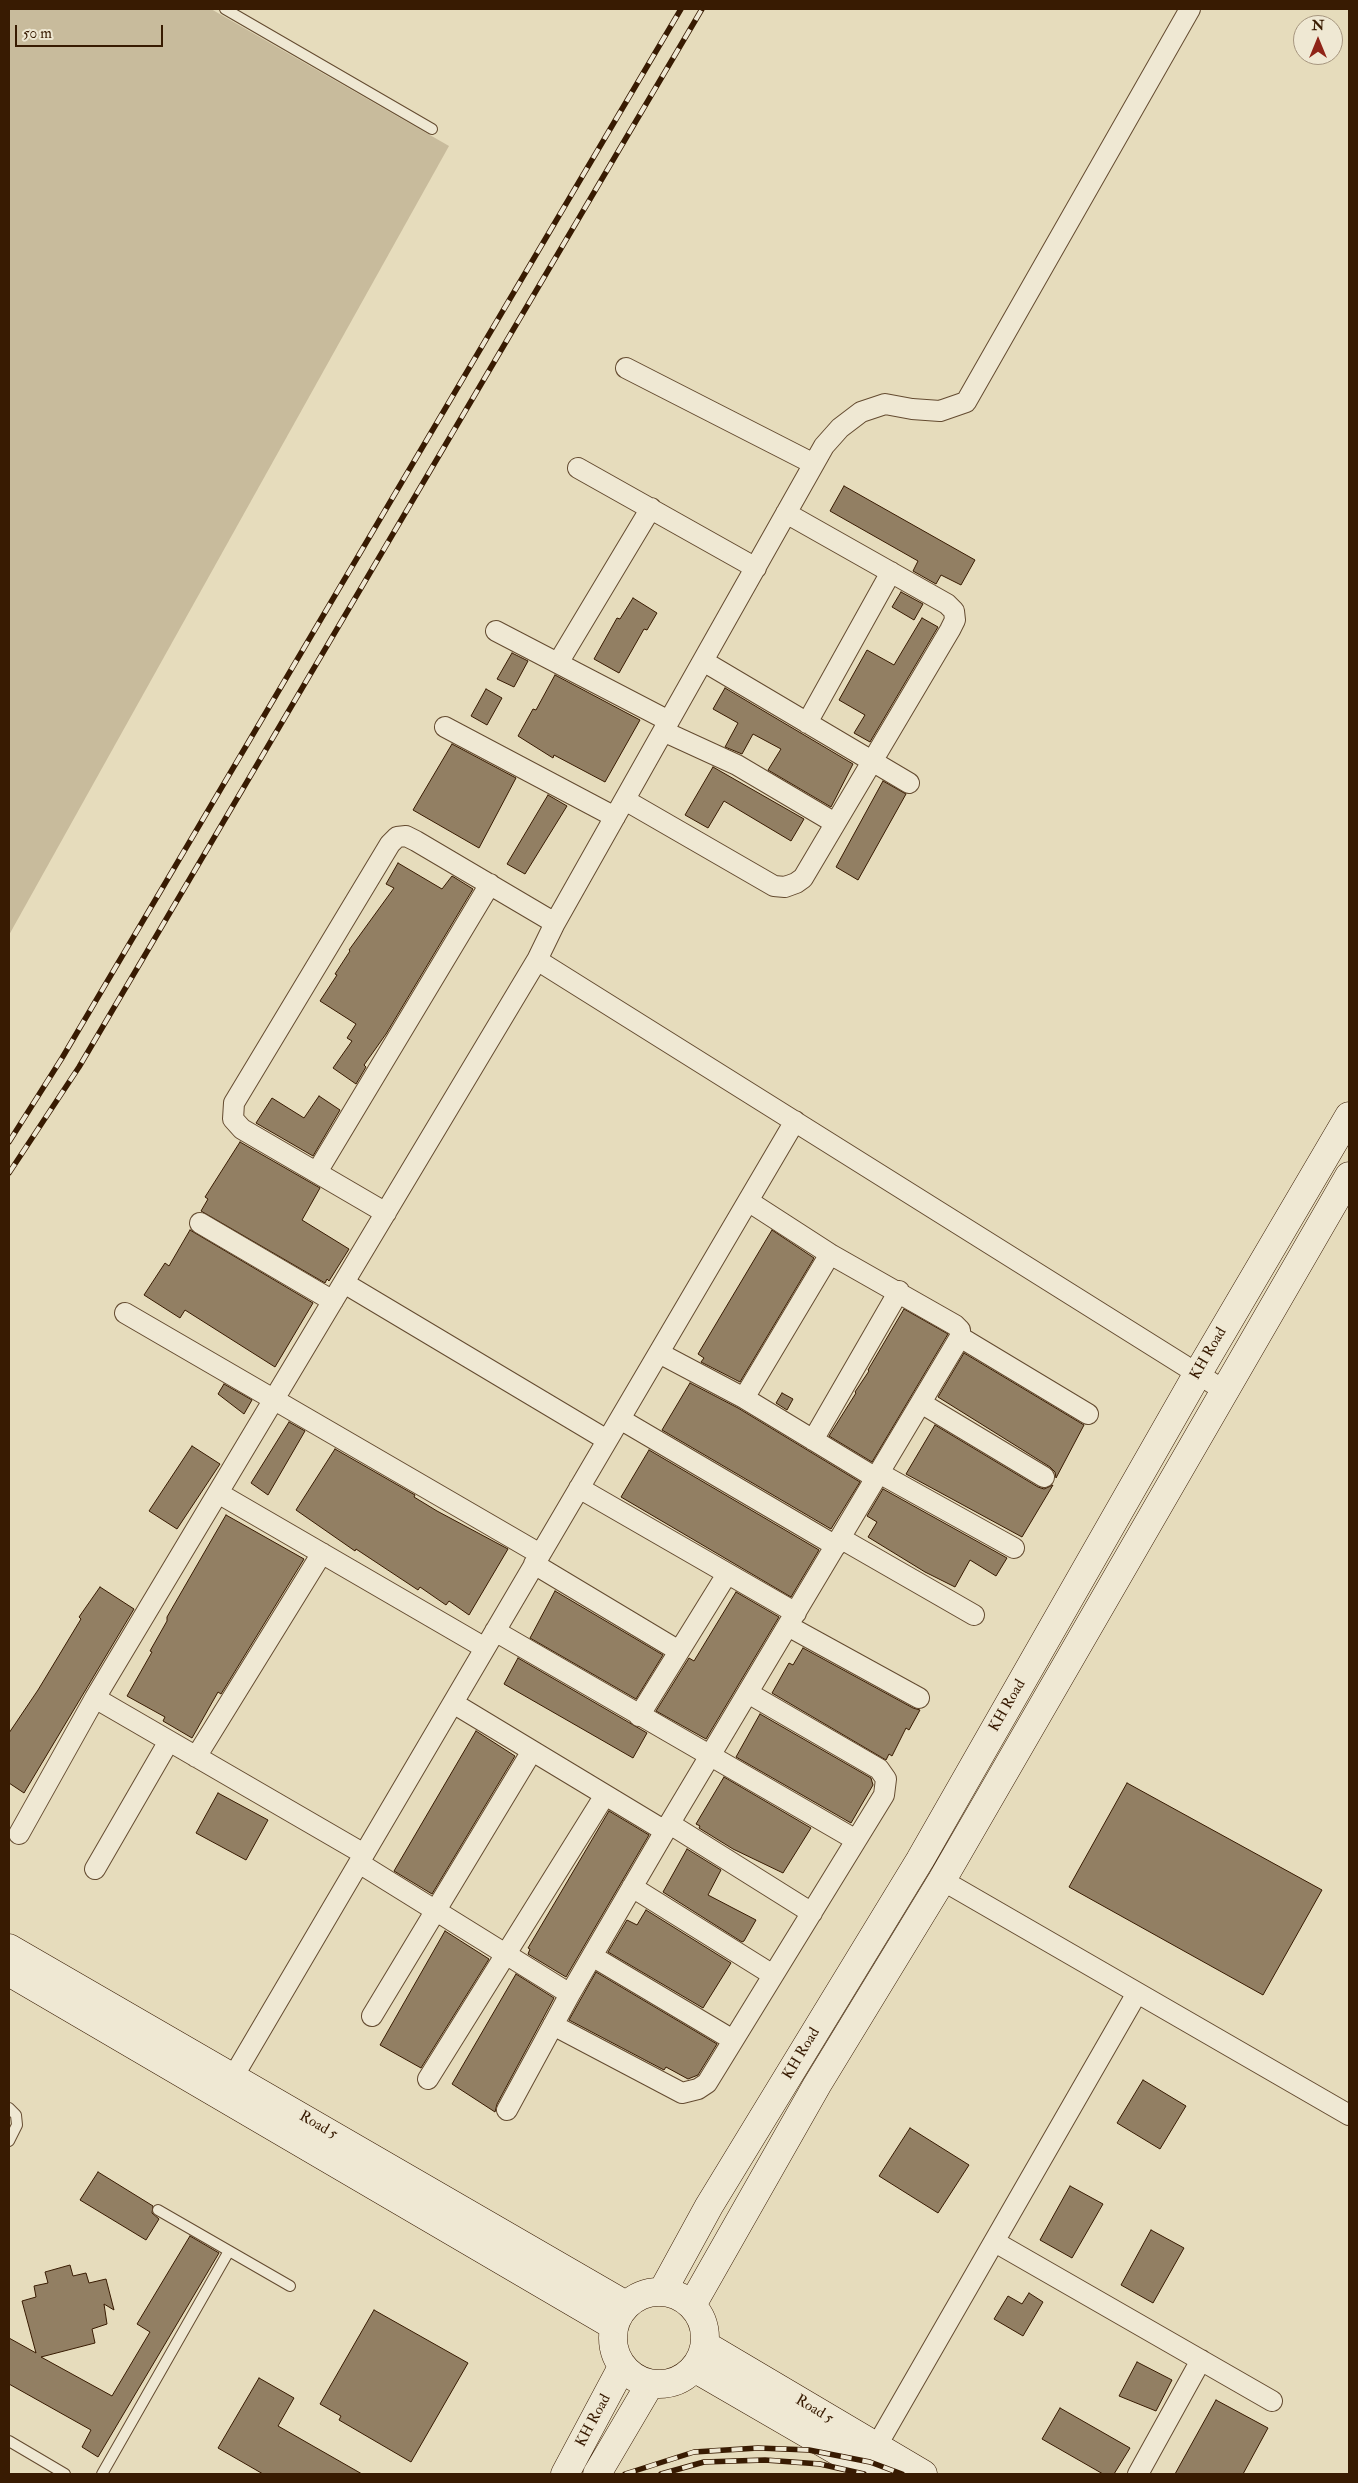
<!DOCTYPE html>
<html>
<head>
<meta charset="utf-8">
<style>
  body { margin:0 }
  #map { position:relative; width:1358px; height:2483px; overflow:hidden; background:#e6dcbc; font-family:"IM FELL Double Pica",serif }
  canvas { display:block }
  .frame { position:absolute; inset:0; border:10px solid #381b02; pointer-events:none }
  .north { position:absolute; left:1293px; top:15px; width:50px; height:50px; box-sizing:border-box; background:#efe8d3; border:1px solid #a6967f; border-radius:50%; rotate:0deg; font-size:14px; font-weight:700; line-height:20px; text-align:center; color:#381b02 }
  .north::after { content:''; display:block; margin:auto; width:18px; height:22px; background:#8f2418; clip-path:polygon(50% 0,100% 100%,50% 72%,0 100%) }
  .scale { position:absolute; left:15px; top:25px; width:148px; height:22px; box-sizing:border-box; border:2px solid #381b02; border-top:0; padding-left:6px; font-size:15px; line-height:18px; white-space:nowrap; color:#381b02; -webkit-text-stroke:4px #efe8d3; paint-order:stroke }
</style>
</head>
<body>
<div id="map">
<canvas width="1358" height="2483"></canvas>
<div class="frame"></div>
<div class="north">N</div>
<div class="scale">50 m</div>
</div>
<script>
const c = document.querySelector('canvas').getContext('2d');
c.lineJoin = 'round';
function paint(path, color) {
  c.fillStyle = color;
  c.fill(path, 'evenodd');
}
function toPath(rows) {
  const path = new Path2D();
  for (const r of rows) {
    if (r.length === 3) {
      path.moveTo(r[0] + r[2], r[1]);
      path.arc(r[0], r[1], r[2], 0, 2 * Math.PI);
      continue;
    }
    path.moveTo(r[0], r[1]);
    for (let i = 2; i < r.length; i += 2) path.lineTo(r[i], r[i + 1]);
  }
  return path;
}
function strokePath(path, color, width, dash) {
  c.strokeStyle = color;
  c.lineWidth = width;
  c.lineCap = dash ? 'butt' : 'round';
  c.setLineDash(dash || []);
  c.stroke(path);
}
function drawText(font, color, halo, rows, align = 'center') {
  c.font = font + ' "IM FELL Double Pica",serif';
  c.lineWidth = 5;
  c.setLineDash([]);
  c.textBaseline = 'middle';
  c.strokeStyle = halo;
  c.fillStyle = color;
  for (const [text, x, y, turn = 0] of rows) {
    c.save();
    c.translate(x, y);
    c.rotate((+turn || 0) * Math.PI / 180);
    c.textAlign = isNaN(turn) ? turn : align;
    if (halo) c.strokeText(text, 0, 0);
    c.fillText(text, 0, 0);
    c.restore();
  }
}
paint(toPath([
  [9,9,211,9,449,146,9,935]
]), '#c8bb9c');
const building = toPath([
  [844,486,975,560,961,585,941,575,936,584,913,571,918,561,830,511,844,486],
  [901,592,923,604,914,620,892,607,901,592],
  [633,598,657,613,647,630,644,629,619,673,594,659,617,618,620,619,633,598],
  [922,618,938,627,870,742,854,733,865,715,839,700,867,650,894,665,922,618],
  [512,653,528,661,514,687,497,679,512,653],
  [555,675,640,720,605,782,554,755,553,758,518,736,533,709,536,710,555,675],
  [725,688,853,764,831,807,768,770,781,749,753,734,742,754,725,747,738,723,713,709,725,688],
  [486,689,502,698,487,725,471,716,486,689],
  [452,744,516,778,479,848,413,810,452,744],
  [713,767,804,819,791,841,724,801,708,828,685,815,713,767],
  [883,781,906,794,858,880,836,867,883,781],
  [548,795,567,806,525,874,507,864,548,795],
  [398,863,442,889,452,876,473,889,386,1034,364,1065,366,1067,356,1084,333,1068,352,1041,347,1038,356,1024,320,1001,337,975,335,974,350,951,349,950,394,888,386,884,398,863],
  [319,1096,340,1110,313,1156,256,1123,272,1098,304,1118,319,1096],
  [240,1142,320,1188,302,1220,349,1249,329,1281,327,1279,325,1283,201,1211,208,1199,205,1197,240,1142],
  [190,1230,313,1303,275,1367,185,1310,180,1318,144,1295,165,1263,169,1266,190,1230],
  [772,1230,814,1258,740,1382,701,1362,704,1358,698,1354,772,1230],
  [904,1309,948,1334,872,1462,829,1436,856,1393,855,1392,869,1371,868,1370,904,1309],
  [964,1353,1084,1425,1056,1478,1055,1472,1050,1467,938,1397,964,1353],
  [690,1383,738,1408,860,1482,831,1529,662,1430,690,1383],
  [224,1384,252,1400,244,1414,218,1394,224,1384],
  [782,1393,793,1399,787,1410,776,1403,782,1393],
  [289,1422,305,1431,268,1495,251,1483,289,1422],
  [935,1425,1038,1487,1044,1489,1053,1485,1022,1537,906,1474,935,1425],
  [192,1446,220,1464,177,1529,149,1511,192,1446],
  [335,1449,415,1495,414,1497,437,1511,508,1549,469,1615,449,1601,446,1605,420,1587,418,1590,356,1549,355,1551,296,1510,335,1449],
  [649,1450,819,1550,791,1597,621,1497,649,1450],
  [883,1489,1007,1558,996,1576,970,1560,955,1587,925,1572,868,1537,877,1522,867,1516,883,1489],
  [226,1515,304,1559,221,1694,218,1692,192,1738,163,1721,165,1717,127,1696,152,1652,150,1651,167,1621,167,1617,226,1515],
  [100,1587,134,1609,24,1793,9,1783,9,1733,38,1690,81,1619,79,1617,100,1587],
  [555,1591,663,1655,636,1699,530,1638,555,1591],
  [736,1592,779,1617,706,1739,656,1711,689,1658,694,1661,736,1592],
  [803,1648,913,1708,920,1710,909,1730,906,1728,892,1756,889,1754,886,1760,772,1693,789,1663,793,1665,803,1648],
  [518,1658,647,1733,633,1758,504,1684,518,1658],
  [760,1714,871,1778,873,1785,851,1823,736,1757,760,1714],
  [476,1731,515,1756,432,1894,394,1871,476,1731],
  [724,1777,811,1828,783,1873,733,1849,699,1828,700,1826,696,1824,724,1777],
  [1127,1783,1322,1890,1263,1995,1069,1887,1127,1783],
  [218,1793,268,1820,246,1860,196,1833,218,1793],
  [609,1811,649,1835,566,1977,528,1954,530,1949,528,1948,609,1811],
  [687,1849,721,1870,708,1895,756,1920,744,1941,742,1942,663,1892,687,1849],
  [646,1910,731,1963,703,2008,608,1952,627,1920,637,1925,646,1910],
  [445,1931,489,1959,421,2068,380,2045,445,1931],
  [596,1972,717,2044,698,2075,688,2079,666,2067,664,2070,569,2020,596,1972],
  [516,1974,554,1998,497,2104,495,2112,452,2084,516,1974],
  [1143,2080,1186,2106,1160,2149,1117,2123,1143,2080],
  [910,2128,969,2165,938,2213,879,2176,910,2128],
  [98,2172,153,2206,152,2213,159,2219,146,2240,80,2200,98,2172],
  [1070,2186,1103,2204,1072,2258,1040,2240,1070,2186],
  [1151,2230,1184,2248,1153,2303,1121,2285,1151,2230],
  [190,2236,219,2253,98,2457,82,2447,91,2430,9,2384,9,2338,36,2353,22,2301,36,2297,34,2286,48,2283,45,2272,70,2265,73,2276,86,2273,89,2283,106,2279,114,2310,104,2304,107,2324,92,2329,95,2343,41,2357,112,2396,150,2332,137,2324,190,2236],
  [1029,2293,1043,2302,1023,2336,994,2319,1008,2296,1022,2304,1029,2293],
  [374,2310,468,2363,411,2462,339,2420,341,2416,320,2404,374,2310],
  [1137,2362,1172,2380,1156,2411,1119,2396,1137,2362],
  [259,2378,294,2398,278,2426,362,2474,263,2474,218,2448,259,2378],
  [1216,2400,1268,2428,1243,2474,1175,2474,1216,2400],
  [1060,2408,1130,2448,1114,2474,1103,2474,1042,2439,1060,2408]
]);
paint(building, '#927f63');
strokePath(building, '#381b02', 1);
const lane = toPath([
  [225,9,432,129],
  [9,2108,16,2115,17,2125,9,2141],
  [158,2210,290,2286],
  [9,2441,65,2474],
  [102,2474,229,2251]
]);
const street = toPath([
  [1190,9,966,402,940,411,912,409,885,404,861,412,840,428,824,446,555,923,537,960,1225,1391],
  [626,368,814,464],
  [578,468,756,568],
  [496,631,669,721],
  [703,661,909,783],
  [558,663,651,508],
  [807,723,891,572],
  [445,727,615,817],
  [665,732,737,765,835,823],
  [625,800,774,886,785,887,796,883,803,878,950,630,955,620,954,611,947,604,786,513],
  [317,1172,490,884],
  [748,1201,830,1254,955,1325,960,1330,960,1337],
  [386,1213,242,1129,233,1119,234,1103,390,844,397,837,406,836,416,841,555,923],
  [200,1223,333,1301],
  [344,1283,607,1440],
  [125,1313,540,1554],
  [659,1353,744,1398,876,1478],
  [744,1398,830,1254],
  [921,1403,1044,1477],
  [620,1419,836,1546],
  [813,1440,899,1291],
  [879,1473,1014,1548],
  [579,1488,796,1613],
  [218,1493,485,1648],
  [840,1538,974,1615],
  [534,1564,679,1651],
  [788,1626,919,1698],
  [495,1631,856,1840],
  [95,1698,537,960],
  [639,1716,727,1574],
  [196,1757,322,1553],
  [670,1824,812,1913],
  [665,1831,960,1337,1088,1414],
  [19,1834,95,1698,364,1854],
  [359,1863,570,1994,592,1956,665,1831,453,1703],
  [95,1869,169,1741],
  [942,1880,1349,2115],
  [632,1887,773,1975],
  [592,1956,733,2040],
  [372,2016,532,1751],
  [553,2025,682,2093,698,2089,707,2083,884,1795,886,1779,879,1769,748,1693],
  [428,2079,605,1795],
  [226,2089,795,1121],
  [507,2110,570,1994],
  [995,2242,1272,2401],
  [876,2447,1137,1993],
  [1138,2474,1201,2360]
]);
const secondary = toPath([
  [9,1948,626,2305],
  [9,1972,614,2326],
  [659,2338,46],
  [662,2292,709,2206,920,1860,1198,1373,1349,1116],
  [692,2305,817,2085,942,1880,1349,1176],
  [705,2345,923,2474],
  [694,2368,877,2474],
  [565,2474,622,2367],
  [597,2474,650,2384]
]);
strokePath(lane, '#644b30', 12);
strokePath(street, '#644b30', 22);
strokePath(secondary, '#381b02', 29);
strokePath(lane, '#efe8d3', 10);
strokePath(street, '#efe8d3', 20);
strokePath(secondary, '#efe8d3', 28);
const rail = toPath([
  [9,1142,62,1058,681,9],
  [9,1173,79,1067,702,9],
  [625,2474,694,2452,758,2448,809,2450,870,2462,902,2474],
  [661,2474,704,2462,765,2460,820,2464,864,2474]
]);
strokePath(rail, '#381b02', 5.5);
strokePath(rail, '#efe8d3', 4, [11]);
drawText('15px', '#381b02', '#efe8d3', [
  ["KH Road",1209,1354,-60],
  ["KH Road",1008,1706,-60],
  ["KH Road",802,2054,-59],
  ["Road 5",318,2126,30],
  ["Road 5",814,2410,31],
  ["KH Road",594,2421,-62]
]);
</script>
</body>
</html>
